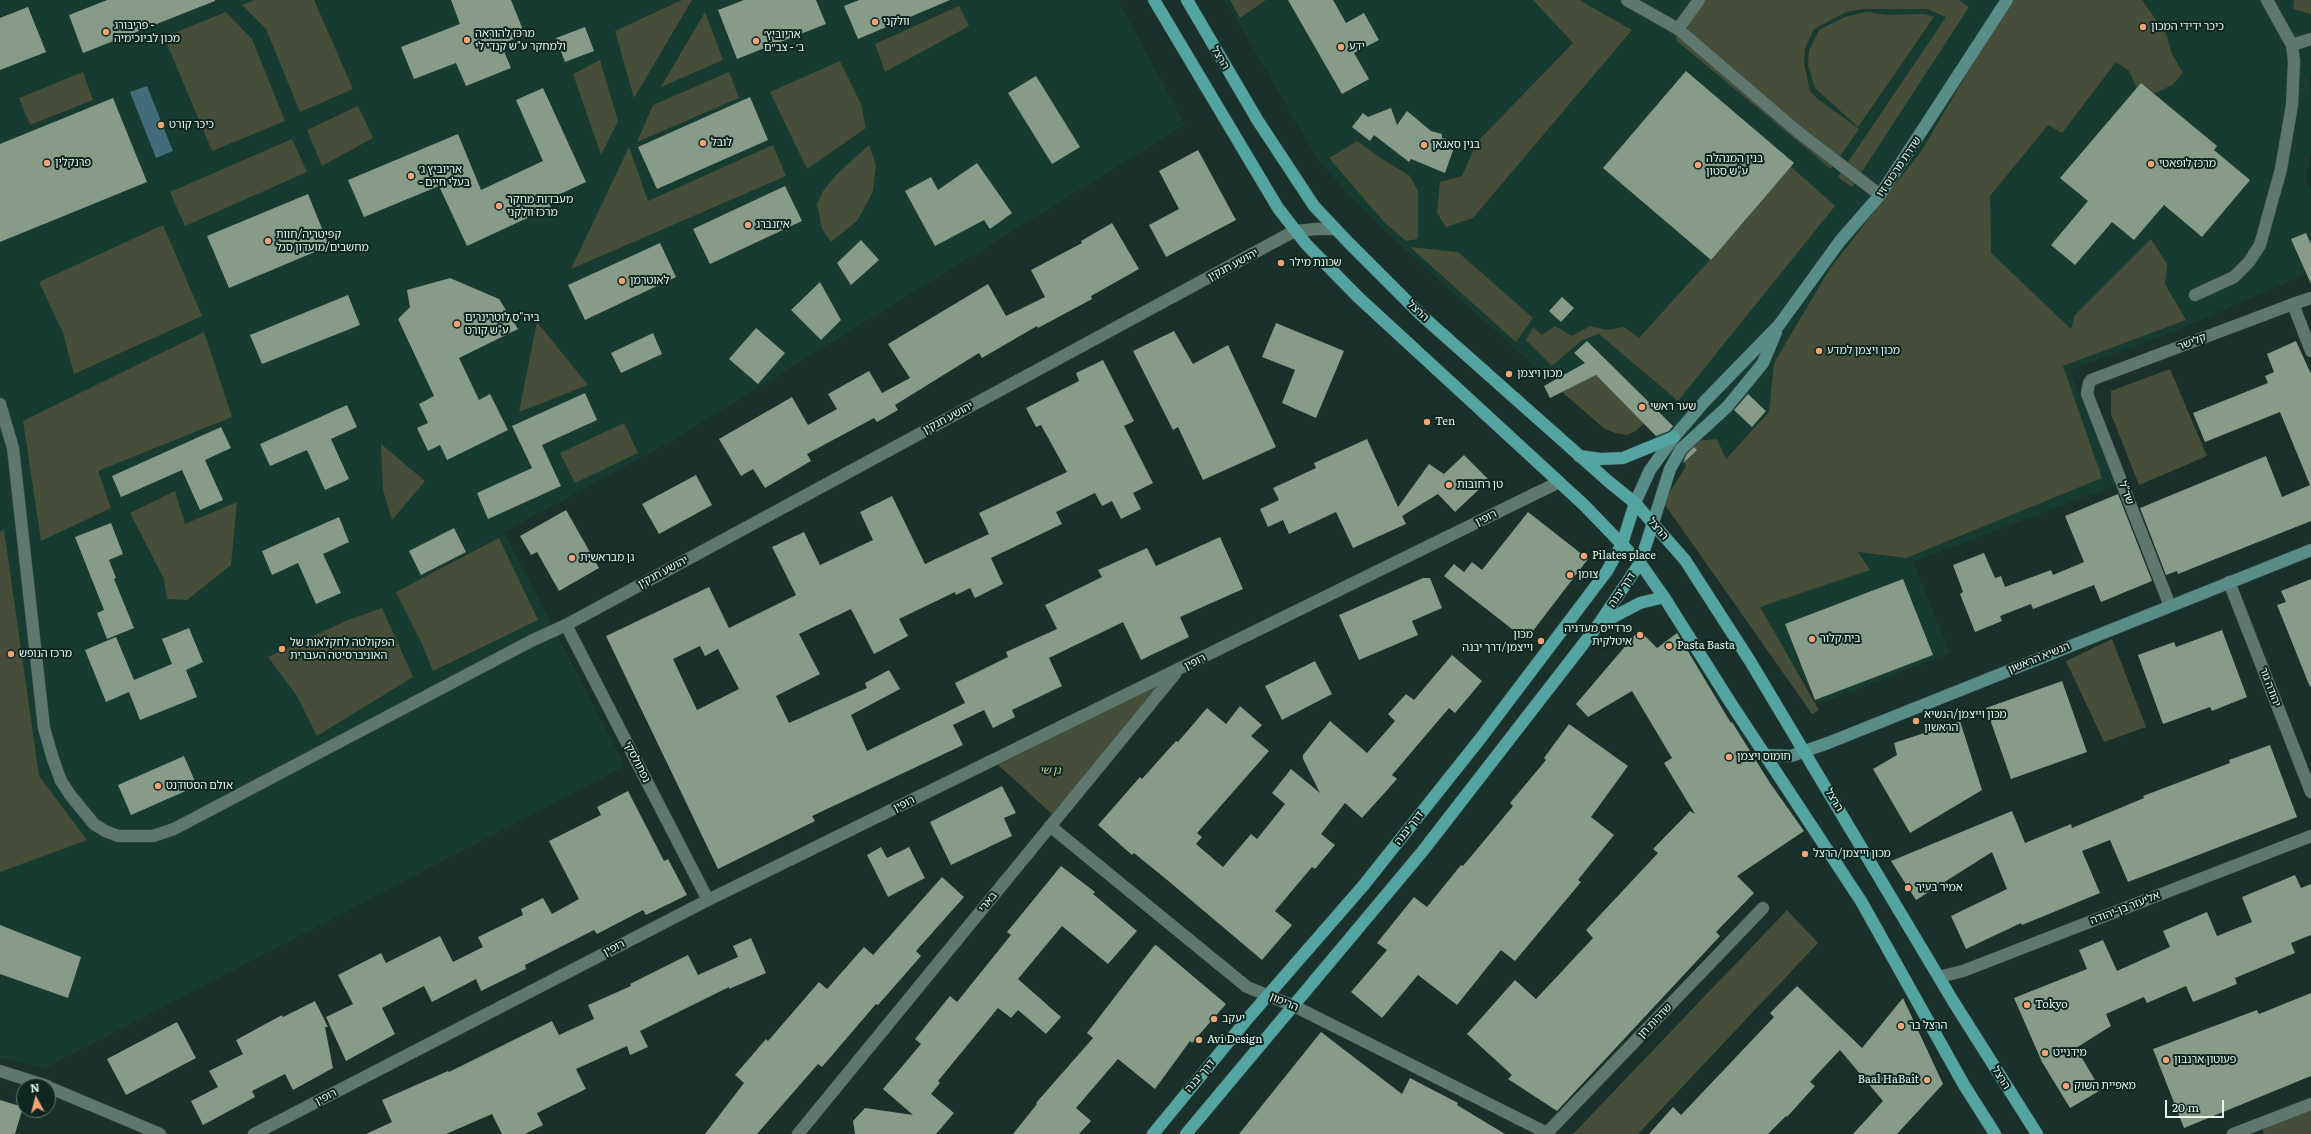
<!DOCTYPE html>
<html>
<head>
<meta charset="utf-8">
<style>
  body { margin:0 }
  #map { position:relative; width:2311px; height:1134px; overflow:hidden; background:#19312a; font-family:Literata,serif }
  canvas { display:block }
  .north { position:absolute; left:16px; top:1078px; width:40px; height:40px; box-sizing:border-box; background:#0e2720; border:1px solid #647973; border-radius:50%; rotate:353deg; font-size:11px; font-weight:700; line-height:16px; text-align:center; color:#e6f5ef }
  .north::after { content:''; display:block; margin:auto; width:14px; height:18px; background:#efa377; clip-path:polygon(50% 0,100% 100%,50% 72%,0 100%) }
  .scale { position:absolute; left:2165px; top:1100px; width:59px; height:18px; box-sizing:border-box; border:2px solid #e6f5ef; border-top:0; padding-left:5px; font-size:12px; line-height:14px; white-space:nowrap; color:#e6f5ef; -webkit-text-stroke:3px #0e2720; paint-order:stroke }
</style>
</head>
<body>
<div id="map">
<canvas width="2311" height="1134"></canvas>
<div class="north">N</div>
<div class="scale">20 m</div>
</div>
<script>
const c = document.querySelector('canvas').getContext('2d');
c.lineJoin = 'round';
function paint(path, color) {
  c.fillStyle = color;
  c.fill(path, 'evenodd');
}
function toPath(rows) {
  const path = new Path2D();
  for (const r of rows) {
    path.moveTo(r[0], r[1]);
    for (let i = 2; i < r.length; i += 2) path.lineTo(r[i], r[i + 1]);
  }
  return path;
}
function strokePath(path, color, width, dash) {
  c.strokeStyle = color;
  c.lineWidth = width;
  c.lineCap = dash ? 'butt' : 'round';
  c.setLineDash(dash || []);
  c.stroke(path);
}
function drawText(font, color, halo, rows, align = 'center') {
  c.font = font + ' Literata,"Noto Sans Hebrew",serif';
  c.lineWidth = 4;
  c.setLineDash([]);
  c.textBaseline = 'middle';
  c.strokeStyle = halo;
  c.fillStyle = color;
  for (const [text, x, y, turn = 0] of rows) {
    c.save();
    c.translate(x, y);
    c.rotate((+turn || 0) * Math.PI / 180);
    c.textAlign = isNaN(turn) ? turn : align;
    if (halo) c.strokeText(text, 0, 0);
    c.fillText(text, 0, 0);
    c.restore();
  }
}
paint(toPath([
  [0,0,1118,0,1185,125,668,443,504,532,625,766,46,1068,0,1058],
  [1225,0,2311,0,2311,74,2309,75,2311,101,2311,154,2306,177,2311,191,2311,272,2173,332,2069,370,2116,485,1913,562,1950,653,1819,704,1706,531,1676,494,1683,463,1665,448,1645,423,1552,382,1408,252,1348,195,1316,156]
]), '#183b31');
paint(toPath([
  [255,0,314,0,353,89,300,112,266,29,242,5],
  [682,0,692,0,634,98,615,31],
  [1230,0,1266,0,1240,18],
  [1533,0,1579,0,1632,30,1473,218,1446,227,1437,213,1440,182,1462,176,1477,142,1573,43],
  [1692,0,1959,0,1969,7,1852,187,1838,177,1946,17,1927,9,1863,9,1846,12,1814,29,1805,48,1804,64,1810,91,1819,100,1859,129,1831,169,1677,41,1674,29,1678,17],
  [2010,0,2142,0,2166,34,2172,54,2183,73,2172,85,2155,93,2139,92,2129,71,2116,62,2062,133,2048,125,1990,196,1991,253,2071,329,2075,315,2151,239,2167,264,2165,284,2186,320,2063,366,2102,478,1906,558,1858,552,1870,570,1760,607,1819,710,1812,714,1663,502,1686,467,1683,455,1696,441,1717,439,1726,459,1769,412,1774,363,1829,270,1922,150],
  [2294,0,2311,0,2311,14,2293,9],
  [959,6,969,26,885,72,875,44],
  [226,12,252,39,285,121,212,151,164,37],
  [705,12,723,60,661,87],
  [1866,12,1887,15,1924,14,1934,17,1858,127,1815,88,1808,65,1809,51,1819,30,1845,17],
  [600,60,618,121,601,155,573,74],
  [840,61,861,104,866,128,807,169,770,92],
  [83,72,93,100,30,125,19,98],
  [729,72,739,98,637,142,653,105],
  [358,106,373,138,322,166,307,130],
  [292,139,307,172,185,226,170,192],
  [1357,141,1379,157,1410,176,1418,191,1418,239,1406,241,1385,223,1329,158],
  [773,145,786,176,571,269,629,147,648,201],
  [869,145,876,165,873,191,858,220,831,242,822,229,817,204,823,191,837,174],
  [1788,164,1835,206,1678,401,1599,334,1582,340,1552,366,1526,340,1533,327,1542,335,1555,326,1572,336,1590,326,1606,330,1624,327,1639,338,1744,222],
  [163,225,202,316,74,374,63,333,39,282],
  [1410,247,1458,252,1533,318,1516,342],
  [537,322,588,385,519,412],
  [204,332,232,417,98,471,111,508,41,541,23,421],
  [2170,369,2207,456,2139,485,2111,414,2111,391],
  [1596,375,1645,423,1634,432,1627,435,1615,433,1605,429,1562,392],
  [624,423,638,453,575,483,560,453],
  [381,444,425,481,392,520,383,490],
  [175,491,185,524,237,502,231,565,187,600,167,599,164,579,130,513],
  [4,530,39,776,87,840,0,872,0,532],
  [499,538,538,620,433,671,422,644,396,592],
  [382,608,413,677,317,736,297,696,268,657,348,620],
  [2112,639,2146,727,2104,742,2066,661],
  [1160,684,1053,815,996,763],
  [1787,910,1818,943,1638,1134,1573,1134],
  [2311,1104,2311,1134,2264,1134,2260,1123]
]), '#464d38');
paint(toPath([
  [147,86,173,151,156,158,130,92]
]), '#416c7a');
paint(toPath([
  [107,0,215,0,215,1,83,53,69,15],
  [451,0,511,0,525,35,501,44,511,68,466,86,456,63,414,79,401,47,460,24],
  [744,0,816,0,826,24,737,59,718,10],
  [859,0,950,0,858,39,844,6],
  [1288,0,1333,0,1346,23,1364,13,1379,40,1354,53,1369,79,1342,94],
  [28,7,46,52,0,70,0,18],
  [585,27,594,51,565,62,556,38],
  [1686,71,1794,163,1711,260,1603,168],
  [1036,76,1080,147,1052,164,1008,93],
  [2141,83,2217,146,2214,150,2250,180,2202,237,2164,205,2134,240,2112,222,2075,265,2051,245,2088,201,2060,178],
  [543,88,586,182,547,200,551,207,467,246,439,186,364,217,348,180,458,134,481,190,543,161,516,100],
  [750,97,768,140,657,189,638,147],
  [113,98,147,182,0,242,0,144],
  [1391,108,1397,125,1407,111,1431,131,1442,134,1442,138,1456,142,1445,173,1411,159,1409,162,1374,135,1370,141,1352,127,1363,113,1368,117],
  [1198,150,1236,220,1166,257,1149,225,1179,209,1159,171],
  [977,163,1012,213,990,229,984,220,935,246,905,191,931,177,938,190],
  [785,186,802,221,710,264,693,229],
  [308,194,329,246,229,288,207,236],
  [1112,223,1139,269,1091,296,1092,299,1038,328,1037,326,982,358,979,353,895,405,898,410,877,422,874,418,807,454,811,461,765,488,753,469,741,476,719,439,792,397,808,425,837,409,828,394,869,371,882,393,910,378,888,344,988,284,1006,316,1045,297,1031,270,1082,243,1081,241],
  [2306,233,2311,244,2311,284,2291,239],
  [861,240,879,260,851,285,837,263],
  [660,243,676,277,585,320,568,285],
  [450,278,499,299,518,329,459,358,479,400,490,394,508,430,447,460,440,445,428,451,417,428,428,423,419,404,434,396,398,319,410,307,407,290],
  [820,282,841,320,821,340,791,310],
  [348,295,360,325,262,364,250,335],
  [1562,297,1574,308,1561,322,1549,311],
  [1276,323,1344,351,1316,418,1282,403,1295,370,1262,357],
  [756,328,785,353,758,384,729,359],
  [1174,331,1193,364,1228,345,1276,447,1203,480,1178,427,1173,430,1133,351],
  [653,333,662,354,621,373,611,353],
  [1587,341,1673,426,1669,431,1656,436,1596,375,1550,398,1544,386,1585,363,1574,353],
  [2296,341,2311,374,2311,521,2178,574,2177,571,2166,575,2140,508,2266,456,2282,497,2310,485,2280,412,2205,442,2193,413,2268,383,2265,376,2274,372,2267,354],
  [1103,360,1134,421,1124,426,1153,483,1133,493,1141,509,1121,519,1112,501,1102,506,1095,493,1056,512,1062,524,991,558,1003,584,975,598,970,588,956,595,955,592,899,619,908,636,874,654,851,609,799,634,820,674,776,696,789,723,867,688,865,683,889,670,900,689,851,715,867,751,965,703,955,683,1008,657,1006,652,1057,629,1045,605,1102,577,1098,570,1147,548,1156,566,1220,537,1243,589,1180,617,1189,637,1141,660,1123,622,1049,658,1062,686,1012,710,1015,717,993,728,984,710,953,725,963,745,812,816,815,821,718,869,606,636,709,587,729,628,796,595,772,547,804,532,820,565,873,540,860,512,892,496,925,564,989,534,979,513,1067,472,1041,425,1036,427,1026,408,1079,381,1076,373],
  [700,646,705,656,718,649,739,689,697,710,673,659],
  [585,393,597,420,542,445,561,486,488,519,477,493,532,468,512,426],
  [1748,394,1766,411,1752,427,1734,410],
  [347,405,357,427,331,439,349,479,325,490,307,450,270,466,260,444],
  [221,427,231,448,205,460,223,500,200,510,182,470,121,497,112,476],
  [1367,439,1398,507,1429,464,1444,474,1464,455,1489,480,1455,512,1438,494,1402,516,1406,524,1353,548,1336,512,1289,534,1283,520,1268,527,1260,509,1279,500,1273,488,1316,468,1314,463],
  [1694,447,1697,450,1683,463,1687,454],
  [696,475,712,505,659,534,642,504],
  [2118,494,2152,581,2101,602,2094,585,2033,609,2031,604,2000,616,2002,621,1975,632,1960,594,1963,592,1953,565,1984,553,1995,578,2001,576,2005,587,2051,570,2053,575,2084,562,2065,516],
  [566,510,599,568,559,591,537,552,531,555,520,536],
  [1528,512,1588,559,1526,640,1444,576,1454,564,1464,572,1472,562,1482,570],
  [339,517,349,542,323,554,341,593,316,604,298,563,272,575,262,551],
  [111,523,123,554,109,560,116,578,114,579,134,628,107,639,97,613,104,610,75,537],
  [454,528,466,552,421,575,409,551],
  [1423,578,1430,578,1442,608,1412,621,1418,635,1359,660,1339,615],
  [1903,579,1933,655,1815,700,1785,624],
  [2311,579,2311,686,2310,687,2277,605,2286,602,2281,591],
  [189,628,203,662,186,670,197,697,140,720,129,692,106,702,85,650,116,637,134,680,172,664,162,639],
  [1639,630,1657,648,1677,633,1731,723,1732,722,1770,783,1804,831,1737,876,1754,893,1716,932,1720,936,1557,1111,1508,1079,1512,1075,1467,1034,1515,980,1536,999,1593,938,1586,930,1658,853,1653,849,1690,811,1695,814,1664,763,1672,758,1632,691,1588,717,1576,704],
  [2222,630,2247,697,2212,711,2210,707,2163,724,2138,655,2174,642,2176,647],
  [1452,655,1482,681,1455,713,1449,708,1392,775,1397,779,1362,818,1345,803,1321,834,1335,845,1315,869,1312,867,1275,911,1292,925,1262,960,1166,879,1134,853,1132,855,1098,825,1140,777,1142,779,1176,741,1178,742,1207,708,1226,724,1240,706,1262,725,1251,736,1269,751,1197,833,1202,837,1196,844,1223,867,1251,834,1257,839,1285,804,1272,793,1291,769,1320,793,1303,759,1303,755,1330,721,1367,753,1395,721,1388,714,1406,694,1414,700],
  [1315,661,1332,694,1282,720,1265,686],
  [2062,681,2087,752,2011,779,1986,708],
  [1960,721,1982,790,1910,833,1873,769,1897,755,1894,743],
  [1569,724,1628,766,1591,817,1614,835,1578,880,1581,882,1515,961,1501,950,1457,1005,1418,975,1382,1018,1351,992,1387,950,1377,943,1414,897,1427,907,1461,865,1463,866,1513,806,1510,803,1546,760,1544,758],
  [2270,745,2297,817,2128,882,2110,840,2082,851,2100,893,2022,925,2021,923,1966,949,1951,916,2007,889,1992,852,1916,900,1891,861,2012,811,2025,843,2071,824,2072,828,2144,798,2143,796,2230,763,2229,760],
  [184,756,197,786,131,815,118,785],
  [1002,786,1016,813,1004,818,1012,836,951,865,930,822],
  [628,791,664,861,668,859,687,895,646,915,643,910,597,934,594,930,525,965,526,969,481,991,476,979,432,1002,424,986,382,1008,395,1034,346,1061,326,1017,353,1004,338,975,381,953,386,963,440,936,453,962,483,947,478,937,523,915,521,909,543,898,552,914,579,899,549,841,601,815,597,807],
  [881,847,887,858,909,847,925,878,888,897,867,855],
  [1061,866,1095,892,1093,894,1137,931,1108,964,1062,926,1018,979,1061,1017,1046,1034,1018,1010,1011,1018,998,1008,938,1081,940,1083,931,1094,954,1113,936,1134,855,1134,853,1121,865,1108,913,1115,883,1089,921,1044,915,1039,950,996,957,1002,1011,935,1007,932],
  [2295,875,2301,888,2311,884,2311,935,2291,943,2295,953,2235,978,2237,984,2193,1002,2186,986,2147,1003,2144,997,2106,1014,2111,1026,2076,1048,2101,1090,2070,1108,2042,1062,2014,998,2087,969,2079,950,2103,940,2117,971,2170,947,2163,931,2207,912,2217,936,2252,922,2242,897],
  [942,877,964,897,916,951,921,956,878,1005,876,1004,822,1067,818,1064,757,1134,705,1134,744,1083,735,1075,766,1039,768,1041,819,982,827,989,864,947,873,955],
  [0,925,81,957,68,998,0,974],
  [751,938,766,973,729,989,729,987,640,1031,648,1047,630,1055,627,1046,576,1069,586,1089,537,1113,543,1125,525,1134,502,1134,492,1114,446,1134,366,1134,392,1122,382,1100,448,1071,449,1072,552,1021,559,1035,594,1019,588,1005,631,986,630,984,688,955,698,975,738,957,733,946],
  [1156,945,1226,1004,1192,1043,1190,1041,1155,1089,1118,1059,1076,1108,1091,1121,1079,1134,1013,1134,1037,1104,1036,1103,1093,1038,1087,1033,1154,946],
  [1797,986,1862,1048,1903,998,1943,1084,1897,1134,1853,1134,1883,1101,1840,1050,1810,1082,1815,1086,1787,1117,1786,1116,1768,1134,1649,1134,1673,1107,1681,1115,1774,1017,1770,1013],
  [2311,993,2311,1076,2184,1128,2153,1049,2257,1010,2259,1014],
  [315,1001,328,1027,325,1027,333,1068,293,1090,285,1074,252,1091,255,1097,203,1125,191,1101,218,1087,209,1071,243,1054,236,1040,282,1015,283,1017],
  [177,1022,196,1058,126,1095,107,1059],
  [1321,1032,1402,1094,1410,1078,1458,1103,1457,1105,1505,1134,1239,1134],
  [0,1100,23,1107,15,1134,0,1134]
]), '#879b89');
const street = toPath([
  [1627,0,1678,29,1797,131,1880,195],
  [1678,29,1699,0],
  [2292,45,2311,39],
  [2195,295,2234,277,2249,262,2260,245,2281,169,2292,105,2294,61,2292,45,2267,0],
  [2311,298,2293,304,2311,351],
  [0,404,13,448,44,728,53,759,61,781,71,796,94,824,105,831,118,836,153,836,174,829,531,641,566,625,1287,235,1296,231,1316,229,1335,229],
  [2229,582,2311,792],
  [2170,606,2087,394,2089,383,2091,380,2293,304],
  [566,625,708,900],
  [1050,826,1247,987,1294,1006,1549,1134],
  [1939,977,1963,971,2311,836],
  [0,1071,47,1086],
  [48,1087,160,1134],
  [254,1134,708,900,1559,482],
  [798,1134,1175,674],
  [1546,1134,1763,908],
  [2233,1134,2311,1104]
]);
const secondary = toPath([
  [1635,503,1650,470,1674,437,1705,401,1779,325,1840,241,1880,195,2007,0],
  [1653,523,1670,469,1681,449,1727,407,1763,363,1776,332],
  [1765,755,1791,756,1828,743,2311,550]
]);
const primary = toPath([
  [1154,0,1278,208,1306,244,1358,297,1584,505,1640,563,1664,597,1730,702,1861,901,1964,1085,1995,1134],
  [1187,0,1258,121,1314,206,1348,242,1420,314,1608,481,1635,503,1685,560,1750,661,1953,1001,2037,1134],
  [1579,456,1601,459,1623,458,1674,437],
  [1600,624,1640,603,1664,597],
  [1153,1134,1249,1017,1363,886,1480,739,1607,571,1622,544,1635,503],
  [1186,1134,1422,852,1598,625,1640,563,1653,523]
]);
strokePath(street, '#394e47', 13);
strokePath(secondary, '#394e47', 13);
strokePath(primary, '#394e47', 13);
strokePath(street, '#5e786f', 12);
strokePath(secondary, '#598e88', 12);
strokePath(primary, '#54a4a1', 12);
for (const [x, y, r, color] of [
  [875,22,4,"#efa377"],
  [2143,27,4,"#efa377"],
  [106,32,4,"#efa377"],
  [467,40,4,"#efa377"],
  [756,41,4,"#efa377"],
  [1341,47,4,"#efa377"],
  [161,125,4,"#efa377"],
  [703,143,4,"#efa377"],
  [1424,145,4,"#efa377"],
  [47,163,4,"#efa377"],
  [2151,164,4,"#efa377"],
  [1698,165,4,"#efa377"],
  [411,176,4,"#efa377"],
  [499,206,4,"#efa377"],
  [748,225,4,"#efa377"],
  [268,241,4,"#efa377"],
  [1281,263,4,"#efa377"],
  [622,281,4,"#efa377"],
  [457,324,4,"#efa377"],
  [1819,351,4,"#efa377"],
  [1509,374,4,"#efa377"],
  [1642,407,4,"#efa377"],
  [1427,422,4,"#efa377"],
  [1449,485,4,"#efa377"],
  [1584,556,4,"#efa377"],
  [572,558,4,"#efa377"],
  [1570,575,4,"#efa377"],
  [1640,635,4,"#efa377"],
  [1812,639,4,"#efa377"],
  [1541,641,4,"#efa377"],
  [1669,646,4,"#efa377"],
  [282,649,4,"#efa377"],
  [11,654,4,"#efa377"],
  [1916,721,4,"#efa377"],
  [1729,757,4,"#efa377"],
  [158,786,4,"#efa377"],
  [1805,854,4,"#efa377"],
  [1908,888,4,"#efa377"],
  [2027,1005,4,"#efa377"],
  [1214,1019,4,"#efa377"],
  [1901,1026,4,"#efa377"],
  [1199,1040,4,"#efa377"],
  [2045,1053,4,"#efa377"],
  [2166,1060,4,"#efa377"],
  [1927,1080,4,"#efa377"],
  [2066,1086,4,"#efa377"]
]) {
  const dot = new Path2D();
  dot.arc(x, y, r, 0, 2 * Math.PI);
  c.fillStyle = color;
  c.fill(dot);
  strokePath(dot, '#0e2720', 1.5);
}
drawText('11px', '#e6f5ef', '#0e2720', [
  ["וולקני",883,22],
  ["פריבורג -",114,26],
  ["מכון לביוכימיה",114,39],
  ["כיכר ידידי המכון",2151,27],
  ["מרכז להוראה",475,34],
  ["ולמחקר ע\"ש קנדי לי",475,47],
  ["אריוביץ׳",764,35],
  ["ב׳ - צב״ם",764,48],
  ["ידע",1349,47],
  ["כיכר קורט",169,125],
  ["לובל",711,143],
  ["בנין סאגאן",1432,145],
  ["בנין המנהלה",1706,159],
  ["ע\"ש סטון",1706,172],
  ["פרנקלין",55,163],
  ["מרכז לופאטי",2159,164],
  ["אריוביץ ג׳",419,170],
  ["- בעלי חיים",419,183],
  ["מעבדות מחקר",507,200],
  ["מרכז וולקני",507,213],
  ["איזנברג",756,225],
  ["קפיטריה/חוות",276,235],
  ["מחשבים/מועדון סגל",276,248],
  ["שכונת מילר",1289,263],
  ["לאוטרמן",630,281],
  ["ביה\"ס לוטרינרים",465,318],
  ["ע\"ש קורט",465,331],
  ["מכון ויצמן למדע",1827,351],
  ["מכון ויצמן",1517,374],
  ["שער ראשי",1650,407],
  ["Ten",1435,422],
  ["טן רחובות",1457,485],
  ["Pilates place",1592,556],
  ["גן מבראשית",580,558],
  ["צומן",1578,575],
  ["פרדייס מעדניה",1632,629,"right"],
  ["איטלקית",1632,642,"right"],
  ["מכון",1533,635,"right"],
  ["וייצמן/דרך יבנה",1533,648,"right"],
  ["בית קלור",1820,639],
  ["הפקולטה לחקלאות של",290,643],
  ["האוניברסיטה העברית",290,656],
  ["Pasta Basta",1677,646],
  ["מרכז הנופש",19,654],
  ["מכון וייצמן/הנשיא",1924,715],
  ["הראשון",1924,728],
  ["חומוס ויצמן",1737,757],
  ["אולם הסטודנט",166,786],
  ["מכון וייצמן/הרצל",1813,854],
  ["אמיר בעיר",1916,888],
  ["Tokyo",2035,1005],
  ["יעקב",1222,1019],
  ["הרצל בר",1909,1026],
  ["Avi Design",1207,1040],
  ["מידנייט",2053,1053],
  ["פעוטון ארנבון",2174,1060],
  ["Baal HaBait",1919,1080,"right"],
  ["מאפיית השוק",2074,1086]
], 'left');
drawText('11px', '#e6f5ef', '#0e2720', [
  ["הרצל",1220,58,60],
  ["שדרת מרכוס זיו",1899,167,-56],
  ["יהושע חנקין",1233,265,-28],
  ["הרצל",1418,311,43],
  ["קלישר",2192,342,-21],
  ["יהושע חנקין",948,418,-28],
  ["שד\"ל",2126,493,69],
  ["רופין",1486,518,-26],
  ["הרצל",1658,529,49],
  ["יהושע חנקין",663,572,-28],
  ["דרך יבנה",1622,590,-56],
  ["הנשיא הראשון",2039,658,-22],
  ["רופין",1195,662,-26],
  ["יהודה גור",2270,687,69],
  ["נפתולסקי",637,762,63],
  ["הרצל",1834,800,59],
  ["רופין",904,804,-26],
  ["דרך יבנה",1409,828,-52],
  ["בארי",988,902,-51],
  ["אליעזר בן-יהודה",2125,908,-21],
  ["רופין",614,948,-27],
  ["הרימון",1284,1002,23],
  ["שדרות חן",1655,1021,-46],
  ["דרך יבנה",1200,1076,-50],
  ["הרצל",2001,1078,58],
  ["רופין",326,1097,-27]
]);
drawText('italic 11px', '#c2d69a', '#0e2720', [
  ["גן שי",1050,771]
]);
</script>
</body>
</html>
